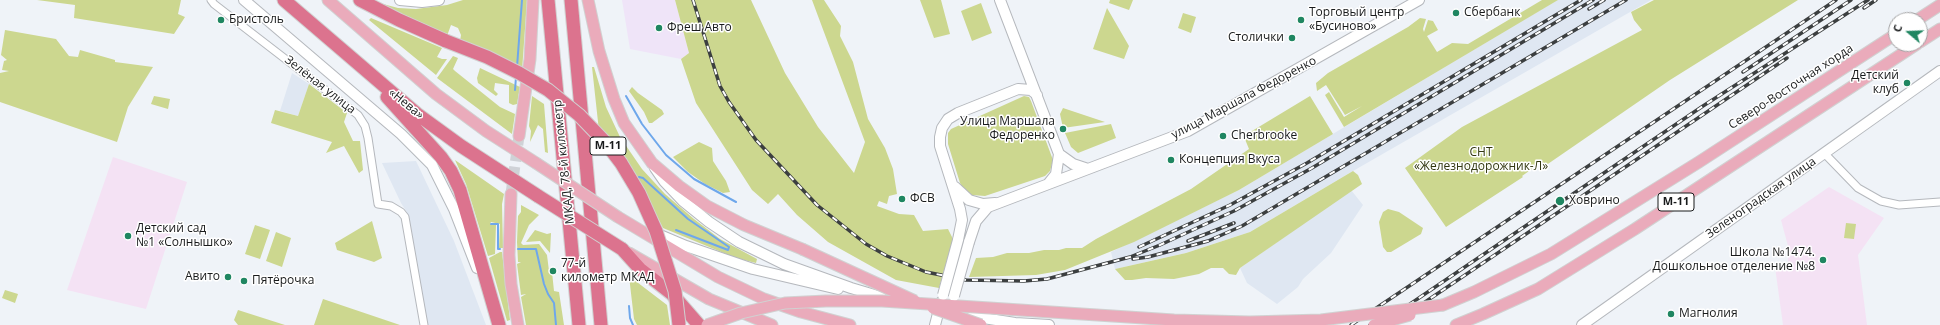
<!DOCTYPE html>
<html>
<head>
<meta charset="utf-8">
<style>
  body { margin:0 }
  #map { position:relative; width:1940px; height:325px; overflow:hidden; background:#eff3f8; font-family:"Open Sans",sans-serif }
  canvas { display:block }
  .north { position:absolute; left:1888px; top:12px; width:40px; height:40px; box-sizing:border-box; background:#fff; border:1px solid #a3a3a4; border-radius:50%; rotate:289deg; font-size:11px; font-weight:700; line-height:16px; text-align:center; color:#181a1b }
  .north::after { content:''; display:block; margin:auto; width:14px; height:18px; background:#1f8661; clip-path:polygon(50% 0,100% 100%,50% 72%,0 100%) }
</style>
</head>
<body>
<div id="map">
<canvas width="1940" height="325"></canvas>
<div class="north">С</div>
</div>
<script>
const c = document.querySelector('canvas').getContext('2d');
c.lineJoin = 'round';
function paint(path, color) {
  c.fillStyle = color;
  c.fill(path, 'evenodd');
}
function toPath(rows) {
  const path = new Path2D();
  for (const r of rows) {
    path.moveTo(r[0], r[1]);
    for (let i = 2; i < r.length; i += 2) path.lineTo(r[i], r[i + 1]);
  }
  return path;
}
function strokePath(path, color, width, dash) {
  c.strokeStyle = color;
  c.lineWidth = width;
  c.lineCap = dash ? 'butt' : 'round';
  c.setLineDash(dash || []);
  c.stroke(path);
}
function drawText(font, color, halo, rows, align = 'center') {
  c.font = font + ' "Open Sans",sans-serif';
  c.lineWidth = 3;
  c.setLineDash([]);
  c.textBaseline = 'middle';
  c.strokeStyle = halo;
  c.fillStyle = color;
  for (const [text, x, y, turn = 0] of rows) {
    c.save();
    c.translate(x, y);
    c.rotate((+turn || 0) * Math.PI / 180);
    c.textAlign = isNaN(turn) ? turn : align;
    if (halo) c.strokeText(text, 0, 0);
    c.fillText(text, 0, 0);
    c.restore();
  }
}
paint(toPath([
  [622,0,675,0,689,53,681,59,630,49]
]), '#efe4f8');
paint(toPath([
  [1557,0,1651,0,1353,171,1250,232,1186,253,1115,269,1111,252,1239,190],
  [292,73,309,84,298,116,280,111],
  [416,161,454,241,486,325,428,325,408,214,401,203,382,163],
  [1351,190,1363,205,1331,253,1303,279,1298,287,1277,304,1247,283,1240,268]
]), '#dfe7f2');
paint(toPath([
  [113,157,187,182,146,309,67,290],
  [1829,187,1884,218,1858,255,1867,325,1783,325,1775,267,1788,265,1788,246,1781,220]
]), '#f4e2f4');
paint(toPath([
  [37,0,181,0,178,14,185,17,174,34,74,18,75,5],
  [463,0,527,0,522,71,460,41,461,35,458,28,451,25,447,36,372,1,398,8,416,9,447,5],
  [675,0,751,0,785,73,818,127,854,173,865,142,812,0,824,0,841,26,840,36,853,62,868,119,885,148,893,169,897,194,889,196,887,204,879,201,877,206,899,214,914,215,923,231,948,229,953,239,939,288,896,280,828,242,797,215,778,194,768,204,752,190,696,103,681,59,689,53],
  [920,0,941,0,950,34,934,38],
  [1110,0,1133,0,1129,10,1109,3],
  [1542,0,1558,0,1344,127,1325,95,1329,92,1344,117,1362,106,1345,115,1326,85,1317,91,1316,83,1328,73,1408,27,1420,18,1426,19,1423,29,1424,32,1428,20,1433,21,1438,30,1427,36,1437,52,1452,43,1468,44],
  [1654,0,1798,0,1670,80,1542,168,1539,164,1522,176,1523,177,1446,227,1405,168,1462,127,1642,30,1634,20,1631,12],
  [981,3,992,33,972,41,961,11],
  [1107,8,1129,46,1124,59,1093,49],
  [1183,13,1196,17,1191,33,1178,28],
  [371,18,442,48,437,57,442,59,447,59,436,75,369,20],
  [5,30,56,39,69,56,78,57,80,50,115,60,115,62,153,67,128,107,117,142,0,102,0,73,9,71,2,70,4,61,7,60,1,55],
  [453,56,458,58,453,69,455,71,500,107,515,114,512,134,437,78],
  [592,67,594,67,606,107,620,137,642,169,665,194,694,219,720,239,757,259,756,263,736,258,663,228,645,193,599,131],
  [480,68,520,87,517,104,513,105,509,103,509,85,495,83,494,90,498,94,496,96,478,83,477,78],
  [309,84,347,113,344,122,353,141,360,141,363,170,359,173,344,146,326,153,332,142,271,123,275,110,298,116],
  [632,87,638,93,662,110,664,114,652,123,649,123,644,112,629,91],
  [154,96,170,99,168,109,151,104],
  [532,96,544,104,548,153,545,152,543,129,538,125,530,142,531,131,529,126],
  [1024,96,1029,97,1031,101,1053,160,1050,171,1045,176,985,196,972,195,966,192,960,183,948,144,948,133,951,129],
  [1310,96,1333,134,1239,190,1134,242,1065,270,1036,275,969,277,976,258,993,257,1007,253,1029,253,1044,250,1059,250,1066,248,1082,248,1096,239,1191,189,1249,149,1242,132,1246,133,1252,131],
  [1063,108,1105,122,1063,128,1060,114],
  [1111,124,1116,138,1078,153,1071,147,1065,133],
  [699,142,712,148,713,161,726,181,730,192,723,193,705,184,688,172,673,157],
  [455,160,504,194,502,204,503,248,499,248,500,224,491,222,490,224,496,225,495,254,488,256,466,184],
  [1353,171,1358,175,1362,184,1240,268,1236,275,1229,274,1223,268,1211,268,1199,274,1174,279,1146,278,1132,280,1125,280,1115,269,1186,253,1250,232],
  [521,205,539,215,529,225,521,243,523,245,539,244,547,255,549,271,552,272,554,291,559,292,564,325,526,325,521,297,526,294,521,295,517,264,521,262,518,262,517,242,518,216,521,212],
  [1388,209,1399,212,1423,228,1421,234,1391,252,1387,252,1383,247,1379,222,1383,212],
  [372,221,382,258,374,262,337,250,335,243],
  [1846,223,1856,224,1854,239,1844,238],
  [255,225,270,230,260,259,245,254],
  [535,230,547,234,551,233,550,253,540,241,526,242],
  [276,232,291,238,282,267,266,261],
  [500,252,502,252,510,320,507,321,489,258],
  [629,276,667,305,670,325,637,325,634,319],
  [5,290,18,294,15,303,2,298],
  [323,299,400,325,314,325],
  [238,310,285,325,238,325,234,320]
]), '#ccd78f');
strokePath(toPath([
  [517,67,522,0],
  [515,90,516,77],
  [626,96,642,124,666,155,694,179,736,202],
  [637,179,639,177,643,178,688,219,729,247,728,250,676,230],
  [491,224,498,224,498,249,500,249],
  [518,249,536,249,544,284,548,294,554,303,556,325],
  [629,306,630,318,633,325]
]), '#6ea7eb', 2);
strokePath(toPath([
  [511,194,519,136]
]), '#cfd2d7', 11, [11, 5.5]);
const street = toPath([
  [211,0,214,4,358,115,365,126,368,138,378,204,391,206,401,212,405,217,424,325],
  [1825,154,1858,188,1881,201,1899,205,1940,202]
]);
const secondary = toPath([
  [244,0,401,134,432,165,454,209,477,268],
  [400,0,422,2,439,0],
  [1000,0,1059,154,1056,174,1048,184],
  [1059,154,1073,164,1088,169],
  [655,168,664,181,683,201,709,222,739,242,784,264,851,288,888,299],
  [955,187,969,200,983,204,995,203],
  [653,232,686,246,753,269,838,289],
  [958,240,962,220,960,209,940,146,940,137,942,128,948,119,958,113,1018,89,1031,90,1037,95],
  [969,242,976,221,988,207,1188,131,1419,0],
  [964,315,1015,323,1049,325],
  [935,325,941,302],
  [1582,325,1940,71]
]);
const primary = toPath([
  [328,0,436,94,486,131,536,163],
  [588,0,599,51,614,99,624,123,652,163,679,186,707,206,744,225,802,249],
  [1917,20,1940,5],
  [1920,42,1940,29],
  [519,136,530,59,533,0],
  [511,194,509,255,511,284,518,325],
  [618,217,718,277,764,299,801,312,850,325],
  [629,253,709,299,772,325],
  [1443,305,1474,292,1551,254,1699,162,1896,34],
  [1456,325,1483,314,1538,289,1635,229,1917,44]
]);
const highway = toPath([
  [284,0,417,114,461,146,538,196],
  [360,0,399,20,446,41],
  [548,0,579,325],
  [571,0,601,325],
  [387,97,441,157,451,171,460,190,499,325],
  [622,249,640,269,672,294,699,325]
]);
strokePath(street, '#b5b8bd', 9);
strokePath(secondary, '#b5b8bd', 12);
strokePath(primary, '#d1d1d1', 13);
strokePath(highway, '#d1d1d1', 15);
strokePath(street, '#fff', 7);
strokePath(secondary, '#fff', 10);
strokePath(primary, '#eaabbb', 11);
strokePath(highway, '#dc738e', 13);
const rail = toPath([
  [693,0,720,86,729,102,756,140,817,205,866,244,887,256,926,272,966,280,1024,281,1047,279,1130,257,1160,245,1234,211,1312,168,1593,0],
  [1864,8,1876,0],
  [1589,9,1604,0],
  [1743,72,1851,0],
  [1188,241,1234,223],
  [1139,247,1230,205,1307,163,1581,0],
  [1133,259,1148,257,1208,241,1242,226,1626,0],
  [1351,325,1836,0],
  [1370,325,1382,317],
  [1379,325,1703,106,1868,0],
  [1391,325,1787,58]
]);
strokePath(rail, '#3c3f40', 3.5);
strokePath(rail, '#fff', 2, [6]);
const secondaryBridge = toPath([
  [943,295,958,240],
  [954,296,969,242]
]);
const primaryBridge = toPath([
  [536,163,618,217],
  [802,249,915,301],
  [933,308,981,325],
  [707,325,741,313,785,303,826,301,882,301,1174,320,1250,322,1321,320,1443,305],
  [1374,325,1410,315]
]);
const highwayBridge = toPath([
  [446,41,487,57,519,73,548,90,579,115,605,142,621,163,639,193,656,231,675,291,679,325],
  [538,196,622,249]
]);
strokePath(secondaryBridge, '#b5b8bd', 12, []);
strokePath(primaryBridge, '#d1d1d1', 13, []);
strokePath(highwayBridge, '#d1d1d1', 15, []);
strokePath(secondaryBridge, '#fff', 10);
strokePath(primaryBridge, '#eaabbb', 11);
strokePath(highwayBridge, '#dc738e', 13);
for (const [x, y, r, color] of [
  [1456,13,4,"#1f8661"],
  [221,20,4,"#1f8661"],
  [1301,20,4,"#1f8661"],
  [659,28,4,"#1f8661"],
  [1292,38,4,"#1f8661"],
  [1907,83,4,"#1f8661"],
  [1063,129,4,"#1f8661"],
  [1223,136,4,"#1f8661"],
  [1171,160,4,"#1f8661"],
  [902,199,4,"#1f8661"],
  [1560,201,5,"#1f8661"],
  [128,236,4,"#1f8661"],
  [1823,260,4,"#1f8661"],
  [553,271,4,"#1f8661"],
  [228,277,4,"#1f8661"],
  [244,281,4,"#1f8661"],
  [1671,314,4,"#1f8661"]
]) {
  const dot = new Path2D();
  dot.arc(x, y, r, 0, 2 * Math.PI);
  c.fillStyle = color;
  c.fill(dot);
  strokePath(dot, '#fff', 1.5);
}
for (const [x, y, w] of [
  [608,146,36],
  [1676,202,36]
]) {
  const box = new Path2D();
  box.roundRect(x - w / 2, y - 9, w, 18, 3);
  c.fillStyle = '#fff';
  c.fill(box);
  strokePath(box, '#181a1b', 1);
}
drawText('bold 11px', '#181a1b', null, [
  ["М-11",608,146],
  ["М-11",1676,202]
]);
drawText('12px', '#181a1b', '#fff', [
  ["Торговый центр",1309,13],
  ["«Бусиново»",1309,27],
  ["Сбербанк",1464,13],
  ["Бристоль",229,20],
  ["Фреш Авто",667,28],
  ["Столички",1284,38,"right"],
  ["Детский",1899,76,"right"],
  ["клуб",1899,90,"right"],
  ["Улица Маршала",1055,122,"right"],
  ["Федоренко",1055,136,"right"],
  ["Cherbrooke",1231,136],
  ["Концепция Вкуса",1179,160],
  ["ФСВ",910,199],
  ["Ховрино",1569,201],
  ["Детский сад",136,229],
  ["№1 «Солнышко»",136,243],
  ["Школа №1474.",1815,253,"right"],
  ["Дошкольное отделение №8",1815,267,"right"],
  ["77-й",561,264],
  ["километр МКАД",561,278],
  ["Авито",220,277,"right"],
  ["Пятёрочка",252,281],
  ["Магнолия",1679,314]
], 'left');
drawText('12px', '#181a1b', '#fff', [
  ["Зелёная улица",320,85,38],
  ["Северо-Восточная хорда",1791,87,-33],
  ["улица Маршала Федоренко",1244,98,-28],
  ["«Нева»",406,104,39],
  ["МКАД, 78-й километр",564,162,-96],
  ["Зеленоградская улица",1761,198,-35]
]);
drawText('12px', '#323710', '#fff', [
  ["СНТ",1481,153],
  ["«Железнодорожник-Л»",1481,167]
]);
</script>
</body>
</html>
